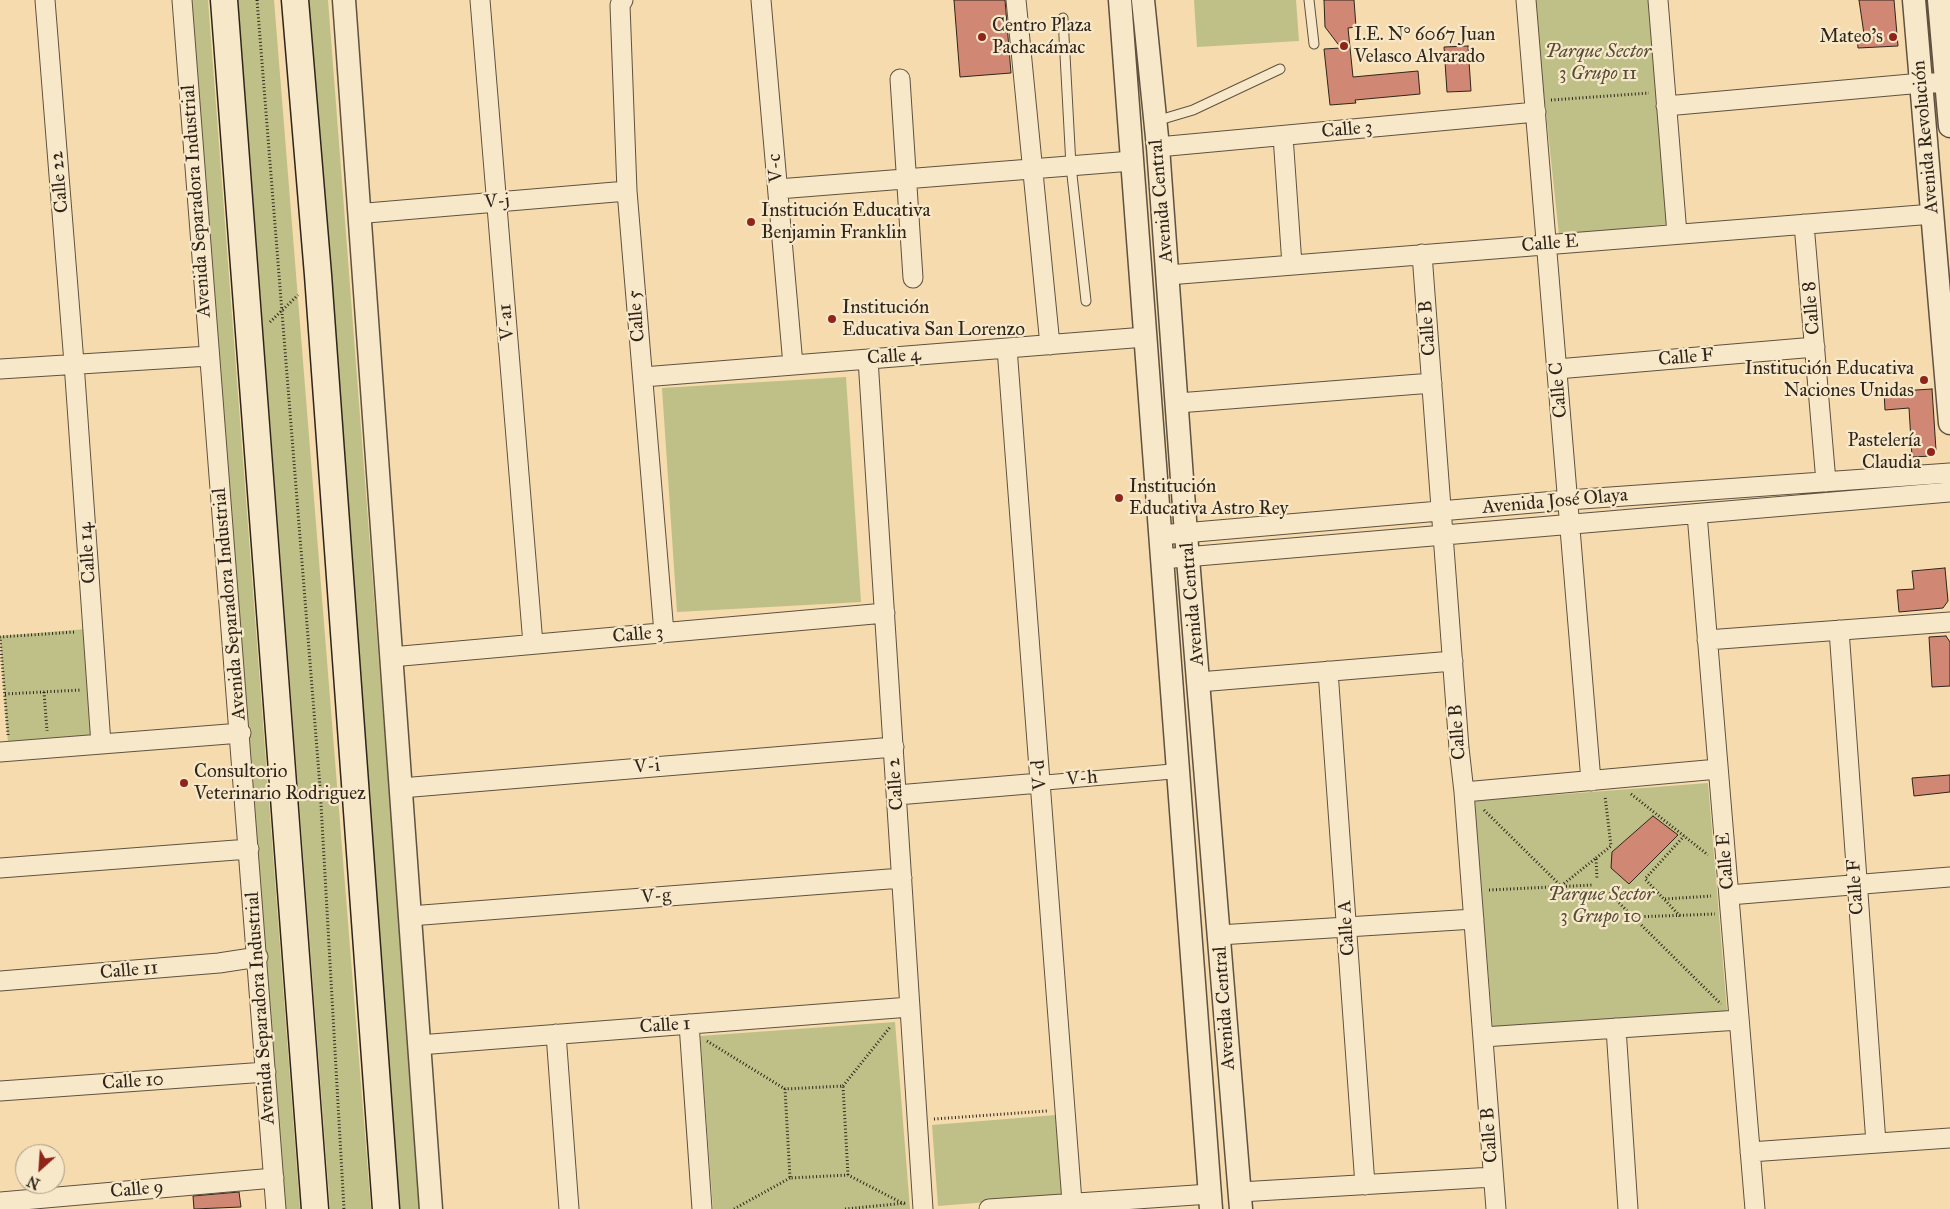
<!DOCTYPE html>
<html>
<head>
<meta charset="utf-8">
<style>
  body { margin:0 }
  #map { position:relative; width:1950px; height:1209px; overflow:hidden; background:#f5dbad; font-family:"IM FELL Great Primer",serif }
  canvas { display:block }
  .north { position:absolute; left:15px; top:1144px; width:50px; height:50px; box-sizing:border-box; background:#f8e8ca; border:1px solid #a89a84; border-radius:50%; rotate:206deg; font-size:14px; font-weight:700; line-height:20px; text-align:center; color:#2f251b }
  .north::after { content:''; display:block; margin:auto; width:18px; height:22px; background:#8f2418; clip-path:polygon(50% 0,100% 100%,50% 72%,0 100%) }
</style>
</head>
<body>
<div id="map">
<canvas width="1950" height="1209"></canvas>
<div class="north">N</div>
</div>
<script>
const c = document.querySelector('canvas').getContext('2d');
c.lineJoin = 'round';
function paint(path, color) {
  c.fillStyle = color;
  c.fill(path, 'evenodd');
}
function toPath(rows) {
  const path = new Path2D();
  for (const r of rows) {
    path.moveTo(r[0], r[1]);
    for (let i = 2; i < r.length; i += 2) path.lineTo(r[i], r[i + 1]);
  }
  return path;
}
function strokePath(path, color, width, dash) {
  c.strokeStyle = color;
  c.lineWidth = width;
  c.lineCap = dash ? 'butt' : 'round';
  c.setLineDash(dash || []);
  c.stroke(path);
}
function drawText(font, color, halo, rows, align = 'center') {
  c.font = font + ' "IM FELL Great Primer",serif';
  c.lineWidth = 4.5;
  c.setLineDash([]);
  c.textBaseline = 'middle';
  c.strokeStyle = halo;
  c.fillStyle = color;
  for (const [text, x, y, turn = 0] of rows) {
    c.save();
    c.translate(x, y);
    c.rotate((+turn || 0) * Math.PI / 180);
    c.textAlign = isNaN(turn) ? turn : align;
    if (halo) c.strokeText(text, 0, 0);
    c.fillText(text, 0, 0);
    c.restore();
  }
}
paint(toPath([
  [192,0,208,0,300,1209,285,1209],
  [238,0,274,0,371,1209,330,1209],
  [301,0,328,0,421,1209,396,1209],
  [1194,0,1296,0,1299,41,1197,47],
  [1534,0,1648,0,1670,224,1559,235],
  [846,377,861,602,677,612,662,388],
  [86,629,95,736,8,743,0,636],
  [1708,783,1727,1011,1493,1029,1474,801],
  [895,1022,910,1209,713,1209,700,1036],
  [1056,1115,1063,1196,938,1206,932,1125]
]), '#bec088');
const building = toPath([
  [954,0,1005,0,1011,73,960,77,954,0],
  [1324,0,1354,0,1356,27,1348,28,1353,77,1418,71,1420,94,1355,100,1356,103,1330,105,1324,49,1341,48,1325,27,1324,0],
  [1859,0,1894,0,1898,46,1858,48,1857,34,1864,34,1859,0],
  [1468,46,1471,91,1447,92,1444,47,1468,46],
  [1932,389,1936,450,1932,456,1912,457,1909,408,1885,410,1884,392,1932,389],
  [1945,568,1948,601,1943,608,1899,612,1897,590,1914,589,1912,571,1945,568],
  [1946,636,1950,642,1950,686,1932,687,1929,637,1946,636],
  [1950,775,1950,792,1914,796,1912,778,1950,775],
  [1653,816,1678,835,1629,884,1611,868,1612,852,1653,816],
  [239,1192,241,1207,194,1209,193,1196,239,1192]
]);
paint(building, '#d08774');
strokePath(building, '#2f251b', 1);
const service = toPath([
  [1309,0,1314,44],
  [1063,18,1071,166,1086,301],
  [1156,121,1193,110,1280,69]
]);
const pedestrian = toPath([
  [1040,783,1178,771]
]);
const minor = toPath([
  [45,0,74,363,101,744],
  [182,0,276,1209],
  [480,0,533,644],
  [623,0,620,5,627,191,664,633],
  [761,0,793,365],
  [1016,0,1050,345],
  [1526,0,1591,781],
  [1658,0,1677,234],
  [900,79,913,278],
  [1666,106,1922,83,1950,83],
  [1283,136,1292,265],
  [1158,147,1536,112],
  [778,189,1132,161],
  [367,213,627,191],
  [1804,224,1826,482],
  [1422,254,1459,748,1464,792,1496,1209],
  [1168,275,1933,214],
  [1007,348,1072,1202],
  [868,359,923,1209],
  [0,369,209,356],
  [1557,369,1815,347],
  [643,377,1145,337],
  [1178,403,1432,383],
  [1697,514,1755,1209],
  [1160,535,1568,500,1950,473],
  [1162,559,1950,492],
  [1839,630,1876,1143],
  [1707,640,1950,622],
  [391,657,885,613],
  [1328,671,1365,1185],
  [1199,682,1453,661],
  [0,752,241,733],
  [401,788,894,747],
  [1464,792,1718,769],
  [897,795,1040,783],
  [0,868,249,849],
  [1729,895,1950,877],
  [410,916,902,878],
  [1219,935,1474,919],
  [0,981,219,963,258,957],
  [689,1024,702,1209],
  [1616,1028,1628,1209],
  [556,1034,569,1209],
  [1483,1037,1739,1020],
  [419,1045,910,1007],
  [0,1091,266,1072],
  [1750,1152,1950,1138],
  [1240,1192,1493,1177],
  [0,1202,274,1178],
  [989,1209,1210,1194]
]);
const tertiary = toPath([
  [344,0,431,1209],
  [1120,0,1211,1209],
  [1143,0,1158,147,1186,534,1241,1209],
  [1914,0,1950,423],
  [1939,0,1950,126]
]);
const secondary = toPath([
  [224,0,315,1209],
  [295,0,318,275,386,1209]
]);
strokePath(service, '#605240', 11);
strokePath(pedestrian, '#605240', 16);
strokePath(minor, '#605240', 21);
strokePath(tertiary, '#605240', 25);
strokePath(secondary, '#2f251b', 29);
strokePath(toPath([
  [257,0,320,787,344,1209],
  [1551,100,1649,93],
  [270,322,298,295],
  [44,692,47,731],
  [5,694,81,690],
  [8,735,0,637,75,632],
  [1631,794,1708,855],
  [1484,810,1561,886,1596,858,1597,879],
  [1596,858,1611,846,1605,796],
  [1489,890,1593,885],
  [1609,893,1721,1004],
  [1665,899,1711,896],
  [1680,916,1645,879,1684,836],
  [1634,917,1715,914],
  [707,1041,785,1089],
  [843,1086,891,1026],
  [934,1119,1047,1111],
  [848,1175,843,1086,785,1089,790,1178,848,1175,904,1204],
  [734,1209,790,1178],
  [845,1209,906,1203]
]), '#2f251b', 3, [1, 2.5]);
strokePath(service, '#f8e8ca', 9);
strokePath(pedestrian, '#f8e8ca', 14);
strokePath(minor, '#f8e8ca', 19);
strokePath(tertiary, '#f8e8ca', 22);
strokePath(secondary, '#f8e8ca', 26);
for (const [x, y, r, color] of [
  [982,37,5,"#8f2418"],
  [1893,37,5,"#8f2418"],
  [1344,46,5,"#8f2418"],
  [751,222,5,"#8f2418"],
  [832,319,5,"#8f2418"],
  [1924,380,5,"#8f2418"],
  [1931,452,5,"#8f2418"],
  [1119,498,5,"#8f2418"],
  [184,783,5,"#8f2418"]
]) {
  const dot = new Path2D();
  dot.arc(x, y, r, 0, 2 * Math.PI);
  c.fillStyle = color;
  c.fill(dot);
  strokePath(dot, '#f8e8ca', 2);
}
drawText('19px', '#2f251b', '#f8e8ca', [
  ["Centro Plaza",992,26],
  ["Pachacámac",992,48],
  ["I.E. N° 6067 Juan",1354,35],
  ["Velasco Alvarado",1354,57],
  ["Mateo's",1883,37,"right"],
  ["Institución Educativa",761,211],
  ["Benjamin Franklin",761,233],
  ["Institución",842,308],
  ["Educativa San Lorenzo",842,330],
  ["Institución Educativa",1914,369,"right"],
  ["Naciones Unidas",1914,391,"right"],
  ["Pastelería",1921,441,"right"],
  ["Claudia",1921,463,"right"],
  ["Institución",1129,487],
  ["Educativa Astro Rey",1129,509],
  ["Consultorio",194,772],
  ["Veterinario Rodriguez",194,794]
], 'left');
drawText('italic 19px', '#534c36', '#f8e8ca', [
  ["Parque Sector",1598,52],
  ["3 Grupo 11",1598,74],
  ["Parque Sector",1601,895],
  ["3 Grupo 10",1601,917]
]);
drawText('19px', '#2f251b', '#f8e8ca', [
  ["Calle 3",1347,130,-5],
  ["Avenida Revolución",1926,137,-95],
  ["V-c",776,168,-95],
  ["Calle 22",60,182,-95],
  ["Avenida Separadora Industrial",197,201,-94],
  ["Avenida Central",1162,201,-95],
  ["V-j",497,202,-5],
  ["Calle E",1550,244,-5],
  ["Calle 8",1812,308,-95],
  ["Calle 5",637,316,-95],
  ["V-a1",507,322,-95],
  ["Calle B",1428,328,-94],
  ["Calle 4",894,357,-4],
  ["Calle F",1686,358,-5],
  ["Calle C",1559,390,-95],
  ["Avenida José Olaya",1555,502,-5],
  ["Calle 14",88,553,-94],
  ["Avenida Separadora Industrial",230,604,-95],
  ["Avenida Central",1193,604,-95],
  ["Calle 3",638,635,-5],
  ["Calle B",1458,732,-94],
  ["V-i",647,767,-5],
  ["V-d",1040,775,-94],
  ["V-h",1082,779,-5],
  ["Calle 2",896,784,-94],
  ["Calle E",1726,861,-95],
  ["Calle F",1856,887,-94],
  ["V-g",656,897,-4],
  ["Calle A",1347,928,-94],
  ["Calle 11",129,971,-5],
  ["Avenida Separadora Industrial",261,1008,-94],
  ["Avenida Central",1225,1008,-94],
  ["Calle 1",665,1026,-4],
  ["Calle 10",133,1082,-4],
  ["Calle B",1490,1135,-94],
  ["Calle 9",137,1190,-5]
]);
</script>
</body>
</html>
